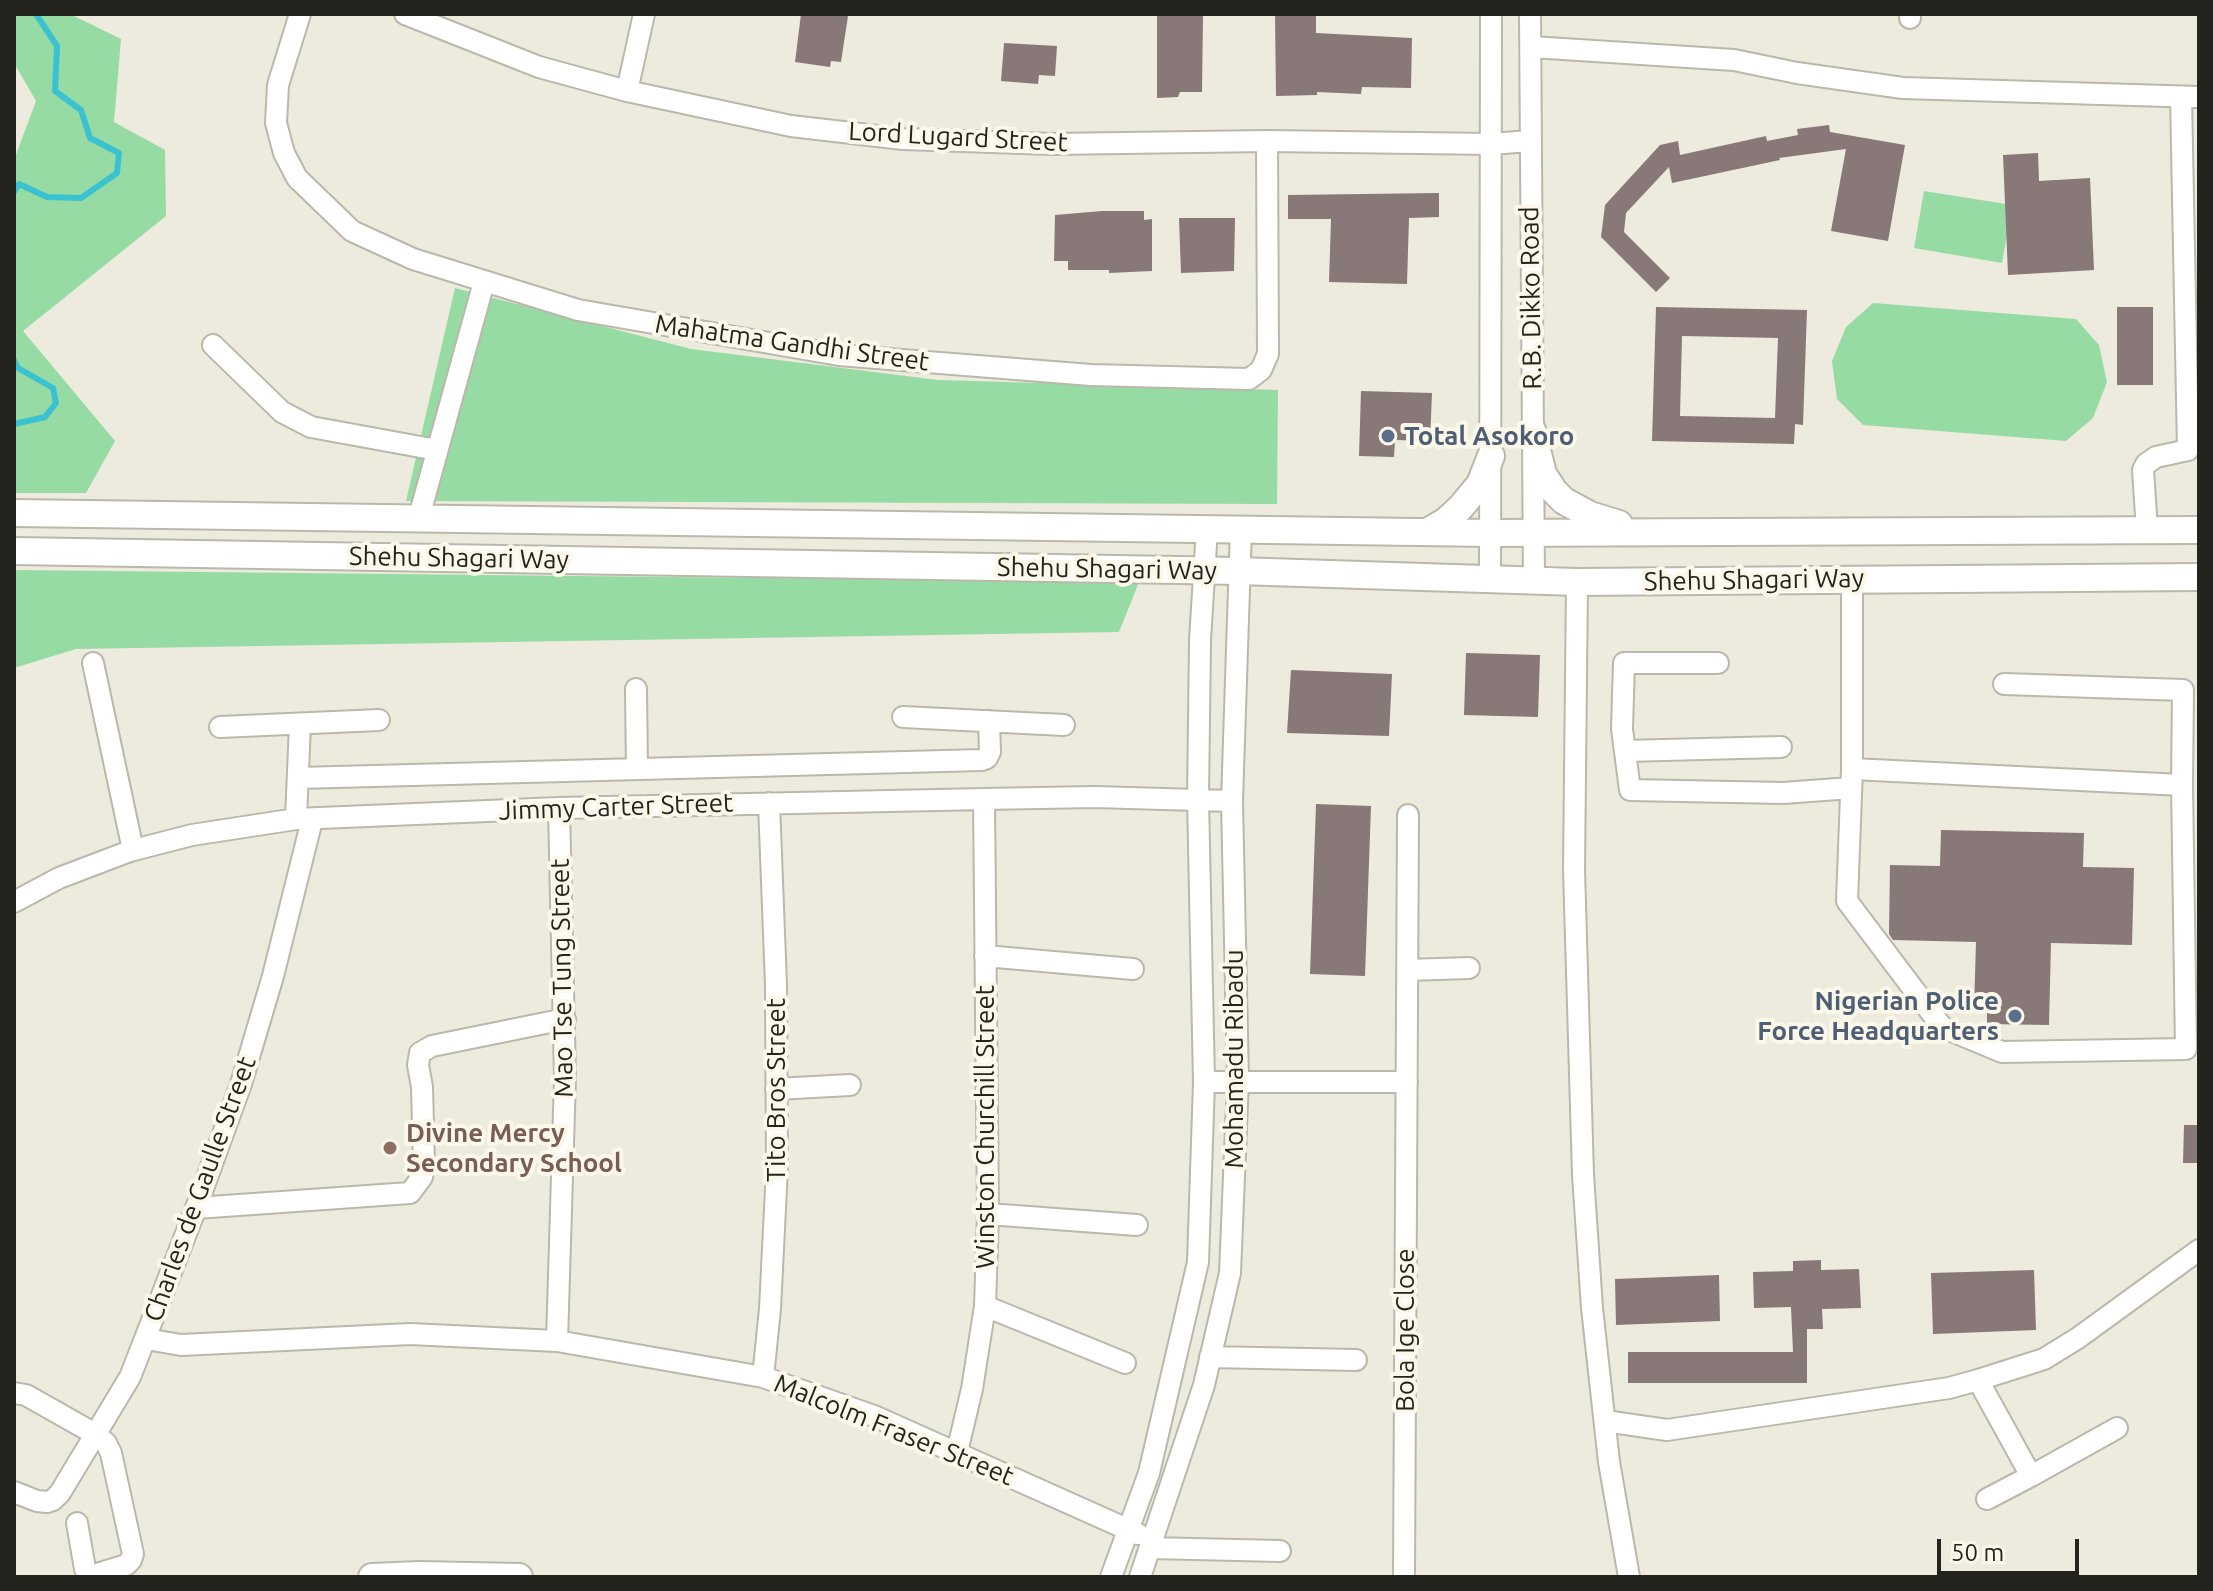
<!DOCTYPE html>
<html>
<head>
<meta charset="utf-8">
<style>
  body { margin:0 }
  #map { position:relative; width:2213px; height:1591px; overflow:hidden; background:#edebdd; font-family:Ubuntu,sans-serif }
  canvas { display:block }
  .frame { position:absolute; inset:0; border:16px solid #24241e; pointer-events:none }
  .scale { position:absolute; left:1937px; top:1539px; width:142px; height:36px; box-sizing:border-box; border:4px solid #24241e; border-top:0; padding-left:10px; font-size:24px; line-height:28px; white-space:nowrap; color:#24241e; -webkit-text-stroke:6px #fbf8ea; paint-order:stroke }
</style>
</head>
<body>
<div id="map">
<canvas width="2213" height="1591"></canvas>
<div class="frame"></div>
<div class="scale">50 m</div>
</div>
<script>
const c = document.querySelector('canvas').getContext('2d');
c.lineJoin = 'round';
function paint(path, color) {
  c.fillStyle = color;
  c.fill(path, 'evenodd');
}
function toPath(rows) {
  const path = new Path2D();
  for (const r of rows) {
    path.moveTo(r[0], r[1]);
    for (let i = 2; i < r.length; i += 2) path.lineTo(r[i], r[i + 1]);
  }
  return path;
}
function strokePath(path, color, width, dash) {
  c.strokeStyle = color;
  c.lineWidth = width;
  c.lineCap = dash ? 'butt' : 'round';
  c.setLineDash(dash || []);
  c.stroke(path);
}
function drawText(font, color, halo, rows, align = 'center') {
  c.font = font + ' Ubuntu,sans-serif';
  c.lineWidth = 8;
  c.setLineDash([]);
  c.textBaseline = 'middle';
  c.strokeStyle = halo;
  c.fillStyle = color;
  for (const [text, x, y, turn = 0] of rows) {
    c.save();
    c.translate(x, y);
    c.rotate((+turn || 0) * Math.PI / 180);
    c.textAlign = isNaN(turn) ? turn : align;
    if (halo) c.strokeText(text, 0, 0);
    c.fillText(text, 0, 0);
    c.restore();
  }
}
paint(toPath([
  [14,14,70,14,121,39,114,122,165,150,166,216,23,331,115,441,86,493,14,493,14,160,36,101,14,63],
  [1924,191,2006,204,2007,234,2002,263,1914,248],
  [455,288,691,349,938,380,1278,390,1277,504,406,501],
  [1873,303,2076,319,2099,345,2107,382,2093,418,2066,441,1863,425,1837,399,1832,361,1846,327],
  [14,570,1139,582,1119,632,76,649,14,668]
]), '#97dba4');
strokePath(toPath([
  [14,192,19,184,47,197,81,198,117,173,119,153,90,138,81,110,55,91,57,46,36,14],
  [14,360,18,368,53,388,56,403,45,417,14,424]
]), '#3ac2d1', 6);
paint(toPath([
  [801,14,848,16,841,62,831,61,830,67,795,62],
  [1157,14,1203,16,1202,92,1180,92,1178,97,1157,98],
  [1275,14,1316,14,1316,33,1412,38,1411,88,1362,87,1361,94,1317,92,1317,95,1276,96],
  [1004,43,1057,46,1055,76,1039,75,1038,84,1001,81],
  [1829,125,1830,132,1905,145,1888,241,1831,231,1846,149,1779,158,1780,160,1672,183,1669,167,1626,213,1624,232,1670,278,1656,292,1601,237,1605,205,1660,145,1678,141,1680,155,1766,136,1767,141,1798,135,1797,129],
  [2038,153,2039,181,2090,178,2094,270,2008,275,2003,155],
  [1439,193,1439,217,1409,218,1407,284,1329,282,1331,219,1288,219,1288,195],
  [1102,211,1144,211,1144,220,1152,219,1152,271,1109,273,1109,270,1068,270,1068,261,1054,261,1055,215],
  [1179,218,1235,218,1234,271,1181,273],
  [1656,307,1807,310,1803,425,1795,424,1794,444,1652,441],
  [1682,336,1778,338,1775,418,1680,416],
  [2117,307,2153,307,2153,385,2117,385],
  [1361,391,1432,393,1430,441,1395,440,1394,457,1359,456],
  [1466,653,1540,655,1538,717,1464,715],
  [1291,670,1392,674,1389,736,1287,733],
  [1316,804,1371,806,1365,976,1310,974],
  [1941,830,2084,833,2083,867,2134,868,2132,945,2051,943,2049,1025,1987,1024,1987,1009,1974,1009,1976,942,1893,940,1889,934,1890,865,1940,866],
  [2184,1125,2199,1125,2199,1163,2183,1163],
  [1821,1260,1821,1270,1859,1269,1861,1308,1822,1309,1823,1329,1807,1329,1807,1383,1628,1383,1628,1352,1793,1352,1791,1307,1754,1308,1753,1272,1793,1271,1793,1261],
  [2034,1270,2036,1330,1933,1334,1931,1273],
  [1719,1275,1720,1321,1616,1325,1615,1279]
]), '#887877');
const minor = toPath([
  [300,14,278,85,276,123,284,153,297,178,352,231,413,259,578,310,839,355,1091,375,1249,379,1261,370,1268,354,1267,141],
  [405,14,539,67,627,91,791,126,903,139,1051,144,1267,141,1492,144,1529,141],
  [1530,14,1534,582],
  [1910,14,1910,18],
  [1532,47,1734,60,1797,73,1903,88,2199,97],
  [627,91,644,14],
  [213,345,282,412,311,427,437,450],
  [419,517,484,282],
  [2147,530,2143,470,2146,464,2156,457,2188,450,2181,97],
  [1852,579,1852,769,2182,785,2183,690,2004,684],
  [1490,580,1491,14],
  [1577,582,1574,870,1583,1175,1592,1308,1609,1462,1629,1577],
  [93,663,133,850],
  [1718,663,1624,663,1622,729,1630,790,1783,793,1851,788],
  [636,689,637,769],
  [903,717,1064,725],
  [220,727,379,720],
  [1625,751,1781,747],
  [1852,769,1847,901,1942,1027,2002,1052,2186,1049,2182,785],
  [298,778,982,760,987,758,990,752,989,721],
  [296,819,300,724],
  [14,902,59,878,130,851,192,835,296,819,559,808,984,799,1095,797,1232,801],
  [985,956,1133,969],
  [1407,970,1469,968],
  [1204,1082,1407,1082],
  [776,1089,850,1085],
  [196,1208,410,1193,422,1177,424,1165,422,1087,418,1065,420,1053,432,1046,565,1019],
  [988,1214,1137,1225],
  [985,1306,1125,1363],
  [146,1339,181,1345,410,1334,557,1341,763,1377,874,1416,1138,1534],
  [557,1341,565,1078,559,808],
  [1210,1357,1356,1360],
  [763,1377,770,1309,777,1168,776,985,769,803],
  [1978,1380,2031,1476,1987,1499],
  [14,1393,26,1395,95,1434,106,1443,111,1453,133,1554,131,1560,126,1565,94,1575,89,1573,85,1569,77,1523],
  [1605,1421,1667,1430,1949,1388,1978,1380,2044,1359,2078,1338,2199,1250],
  [957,1452,972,1389,985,1306,988,1214,984,799],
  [2031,1476,2117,1428],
  [14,1492,37,1501,47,1502,53,1500,60,1493,130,1377,196,1208,241,1084,273,976,312,820],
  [1150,1548,1280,1551],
  [1111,1577,1149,1473,1198,1262,1204,1082,1198,799,1200,640,1207,528],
  [1140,1577,1204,1385,1230,1273,1238,1080,1232,801,1241,528],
  [1404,1577,1408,815]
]);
const major = toPath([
  [1532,430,1543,474,1554,491,1564,501,1590,515,1619,524],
  [14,513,1491,533,2199,530],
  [1427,532,1446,521,1461,507,1480,484,1491,456],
  [14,551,1238,571,1577,582,2199,577],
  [372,1577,419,1575,519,1577]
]);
strokePath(minor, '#bab8ab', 24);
strokePath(major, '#bab8ab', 30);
strokePath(minor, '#fff', 20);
strokePath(major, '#fff', 26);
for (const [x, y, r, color] of [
  [1388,436,8,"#5c6f8a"],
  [2015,1016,8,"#5c6f8a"],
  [390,1148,8,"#8d6e63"]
]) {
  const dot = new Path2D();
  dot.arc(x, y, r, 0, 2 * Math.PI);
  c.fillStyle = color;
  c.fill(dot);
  strokePath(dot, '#fbf8ea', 3);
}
drawText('26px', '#24241e', '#fbf8ea', [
  ["Lord Lugard Street",958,137,3],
  ["R.B. Dikko Road",1531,298,-91],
  ["Mahatma Gandhi Street",792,343,8],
  ["Shehu Shagari Way",459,558,1],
  ["Shehu Shagari Way",1107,569,1],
  ["Shehu Shagari Way",1754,580,-1],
  ["Jimmy Carter Street",616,807,-2],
  ["Mao Tse Tung Street",562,978,-91],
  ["Mohamadu Ribadu",1234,1059,-90],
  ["Tito Bros Street",776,1090,-90],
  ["Winston Churchill Street",985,1127,-90],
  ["Charles de Gaulle Street",200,1189,-70],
  ["Bola Ige Close",1405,1330,-90],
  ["Malcolm Fraser Street",894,1430,22]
]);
drawText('bold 26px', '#4e5e75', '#fbf8ea', [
  ["Total Asokoro",1404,436],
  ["Nigerian Police",1999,1001,"right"],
  ["Force Headquarters",1999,1031,"right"]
], 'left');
drawText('bold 26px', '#785e54', '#fbf8ea', [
  ["Divine Mercy",406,1133],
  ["Secondary School",406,1163]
], 'left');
</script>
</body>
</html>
